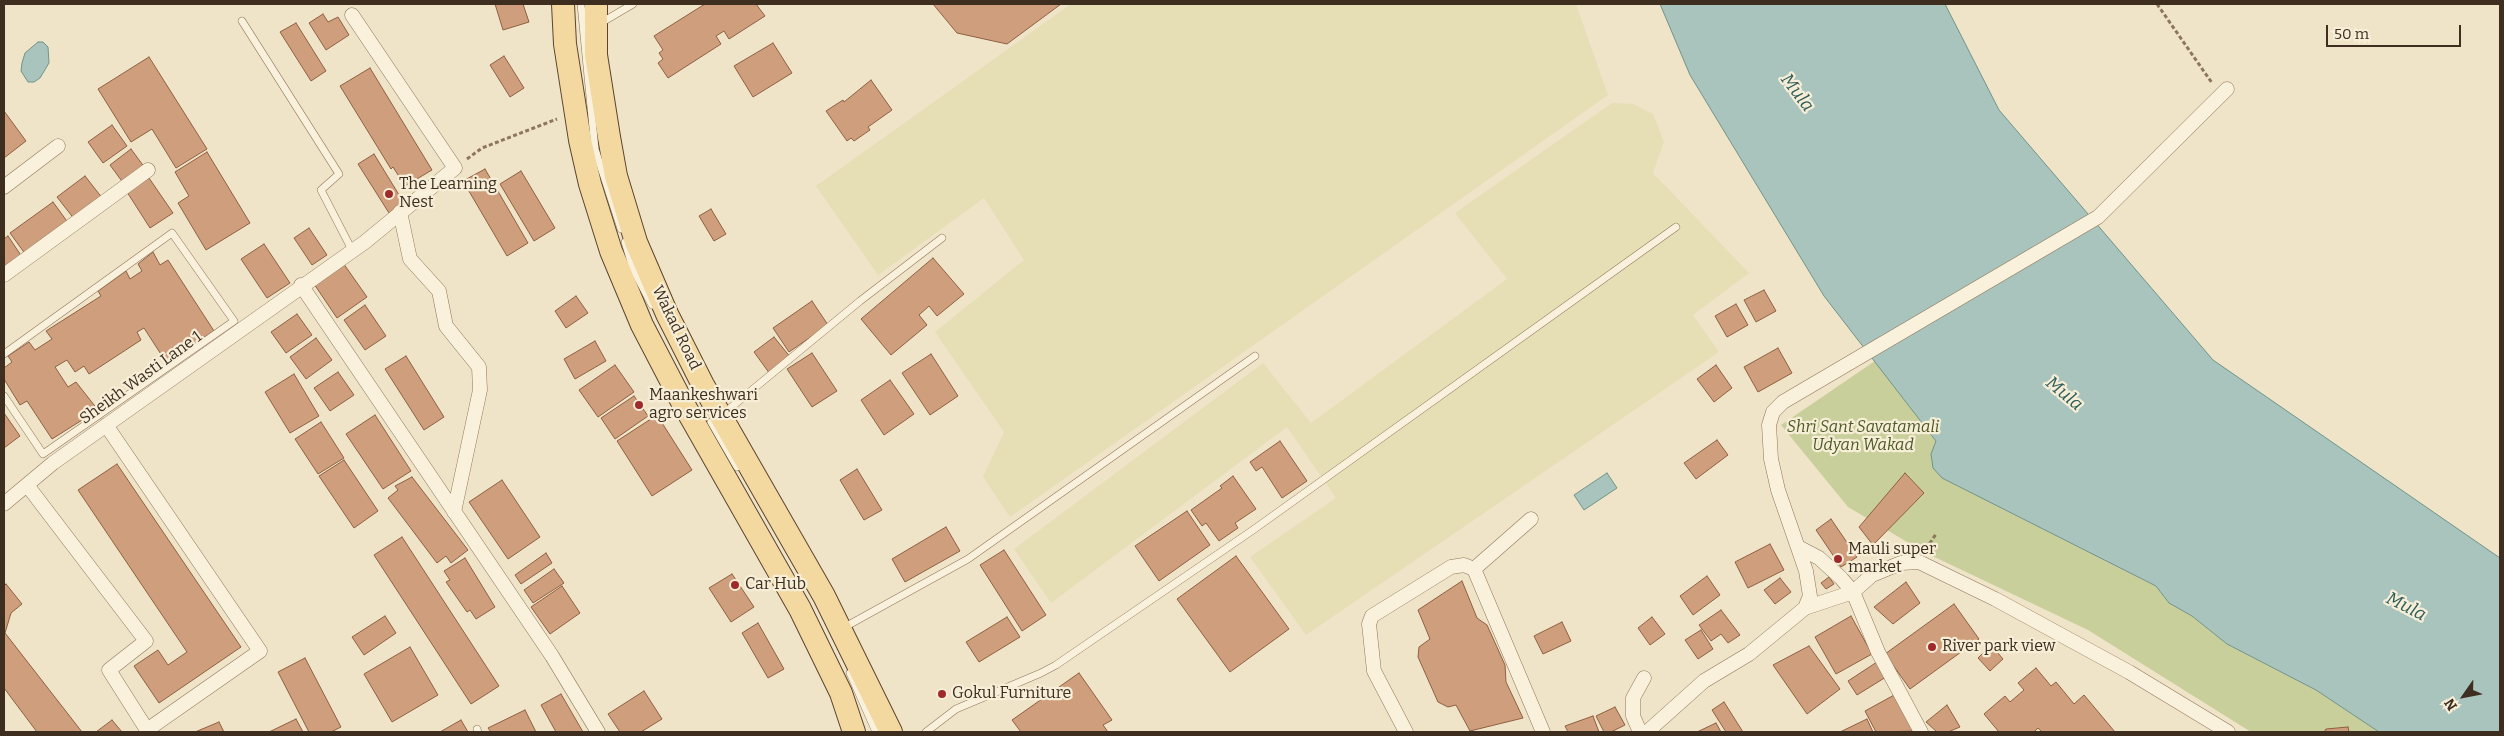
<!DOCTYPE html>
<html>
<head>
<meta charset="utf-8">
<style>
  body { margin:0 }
  #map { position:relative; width:2504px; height:736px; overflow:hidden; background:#f0e4c8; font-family:Bitter,serif }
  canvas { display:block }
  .frame { position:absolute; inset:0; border:5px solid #3d2e20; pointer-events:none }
  .north { position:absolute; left:2439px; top:671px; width:50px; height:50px; -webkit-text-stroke:4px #f7eed8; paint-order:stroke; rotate:237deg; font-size:14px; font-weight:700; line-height:20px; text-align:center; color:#3d2e20 }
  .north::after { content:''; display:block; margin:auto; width:18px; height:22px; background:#3d2e20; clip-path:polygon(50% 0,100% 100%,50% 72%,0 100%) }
  .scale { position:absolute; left:2326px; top:25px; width:135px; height:22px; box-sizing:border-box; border:2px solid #3d2e20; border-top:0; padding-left:6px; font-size:15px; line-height:18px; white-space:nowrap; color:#3d2e20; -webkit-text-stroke:4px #f7eed8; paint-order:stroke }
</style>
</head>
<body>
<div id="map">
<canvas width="2504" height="736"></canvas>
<div class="frame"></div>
<div class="north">N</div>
<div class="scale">50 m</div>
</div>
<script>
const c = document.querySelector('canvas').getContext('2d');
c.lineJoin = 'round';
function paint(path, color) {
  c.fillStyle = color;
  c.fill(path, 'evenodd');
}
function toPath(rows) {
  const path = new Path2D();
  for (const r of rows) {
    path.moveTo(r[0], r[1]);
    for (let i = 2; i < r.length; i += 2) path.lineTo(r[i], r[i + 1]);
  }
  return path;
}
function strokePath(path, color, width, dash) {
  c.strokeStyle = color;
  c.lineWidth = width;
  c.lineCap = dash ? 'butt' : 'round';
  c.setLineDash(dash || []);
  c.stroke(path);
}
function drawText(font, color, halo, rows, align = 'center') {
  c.font = font + ' Bitter,serif';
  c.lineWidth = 4.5;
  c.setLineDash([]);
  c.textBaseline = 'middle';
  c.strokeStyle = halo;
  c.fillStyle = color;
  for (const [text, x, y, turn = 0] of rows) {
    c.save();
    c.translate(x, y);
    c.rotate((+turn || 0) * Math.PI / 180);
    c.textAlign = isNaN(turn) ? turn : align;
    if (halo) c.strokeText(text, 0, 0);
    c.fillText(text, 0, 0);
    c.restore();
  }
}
paint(toPath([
  [1071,4,1576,4,1608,95,1010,517,983,477,1004,432,935,332,1024,260,984,198,878,275,816,186],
  [1612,103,1633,104,1653,114,1664,142,1653,173,1749,273,1693,315,1719,352,1306,635,1250,557,1336,498,1287,427,1051,603,1014,549,1263,363,1311,423,1507,279,1455,213]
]), '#e6deb5');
paint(toPath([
  [1875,361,1936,441,1932,454,1942,478,2156,586,2169,603,2192,616,2227,644,2316,690,2379,732,2251,732,2088,630,1924,552,1848,507,1781,425]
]), '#c9cf9b');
const water = toPath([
  [1660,4,1945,4,1999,110,2213,360,2500,558,2500,732,2379,732,2316,690,2227,644,2192,616,2169,603,2156,586,1942,478,1933,468,1931,454,1936,441,1824,296,1690,75,1660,4],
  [38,42,43,42,48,47,49,63,40,78,34,82,28,82,21,71,22,63,25,53,38,42],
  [1607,473,1617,488,1584,510,1574,495,1607,473]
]);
paint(water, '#a9c4bc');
strokePath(water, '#6f938a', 1);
const building = toPath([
  [495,4,523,4,529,22,503,30,495,4],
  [705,4,756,4,765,16,729,39,724,31,716,36,721,44,668,78,658,63,663,59,659,53,663,50,654,36,705,4],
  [933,4,1061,4,1007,44,957,33,933,4],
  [323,14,328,22,338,17,349,35,326,50,309,23,323,14],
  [296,23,326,71,311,81,280,32,296,23],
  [773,43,792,73,753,97,734,66,773,43],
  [504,56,524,88,510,97,490,65,504,56],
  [149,57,207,149,176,168,152,129,131,142,98,89,149,57],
  [370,68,432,170,405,186,393,167,391,169,340,86,370,68],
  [871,80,892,110,868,127,870,130,854,141,851,138,847,141,826,111,843,100,844,102,871,80],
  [4,111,26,141,4,158,4,111],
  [112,125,127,146,103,163,88,142,112,125],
  [131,149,145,168,124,184,110,165,131,149],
  [207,152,250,223,206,250,178,203,189,196,175,172,207,152],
  [374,154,404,203,389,213,358,164,374,154],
  [485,169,528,243,507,256,463,181,485,169],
  [521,171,555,228,534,241,500,184,521,171],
  [85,176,103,199,75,220,57,197,85,176],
  [149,178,173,213,150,228,127,192,149,178],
  [53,202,69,224,26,255,10,233,53,202],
  [711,209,726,234,714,241,699,216,711,209],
  [309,228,327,255,312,265,294,238,309,228],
  [8,236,22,257,4,270,4,239,8,236],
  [264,244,290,283,267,298,241,259,264,244],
  [153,252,160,265,168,260,214,331,166,362,144,328,137,332,141,340,89,374,84,366,75,372,67,360,55,367,68,387,76,382,98,410,52,439,27,401,20,405,4,379,4,368,12,362,8,356,29,342,35,350,52,339,46,331,101,296,98,291,126,271,130,279,142,271,138,264,153,252],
  [933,258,964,294,937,316,929,306,919,315,927,325,891,355,861,319,933,258],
  [341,260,367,297,337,318,312,281,341,260],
  [1764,290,1776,311,1756,322,1744,300,1764,290],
  [576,296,588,313,566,328,555,311,576,296],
  [812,301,828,325,789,352,773,328,812,301],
  [1736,304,1748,325,1727,337,1715,316,1736,304],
  [365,305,386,336,365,350,344,320,365,305],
  [297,314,312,335,286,353,271,332,297,314],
  [774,337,791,358,770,374,754,352,774,337],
  [316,338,332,360,306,379,290,357,316,338],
  [595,341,606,361,575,379,564,359,595,341],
  [1778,348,1792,373,1758,392,1744,367,1778,348],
  [812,353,837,391,812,407,787,369,812,353],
  [931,354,958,396,930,415,902,373,931,354],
  [406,356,444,417,424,430,385,369,406,356],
  [615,365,634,392,598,417,579,390,615,365],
  [1716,365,1732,388,1714,402,1697,379,1716,365],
  [338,372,354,395,330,411,314,388,338,372],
  [294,374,319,416,290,433,265,392,294,374],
  [890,380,914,414,884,435,861,400,890,380],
  [634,396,648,416,615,439,601,418,634,396],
  [4,413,20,436,4,448,4,413],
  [375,415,411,471,383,489,346,434,375,415],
  [657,415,692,470,652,496,617,441,657,415],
  [321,422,344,458,318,474,295,439,321,422],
  [1717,440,1728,455,1696,479,1684,463,1717,440],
  [1280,441,1307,481,1282,498,1262,467,1256,471,1250,462,1280,441],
  [344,460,378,511,354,528,319,476,344,460],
  [117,464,241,647,159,703,134,666,158,650,168,665,187,652,78,490,117,464],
  [857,469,882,510,864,520,840,480,857,469],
  [1905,473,1924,493,1873,545,1859,527,1905,473],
  [1233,476,1256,509,1235,523,1238,528,1219,541,1206,523,1202,526,1191,510,1222,488,1220,486,1233,476],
  [412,477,468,550,451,563,446,556,437,563,388,498,398,490,395,486,412,477],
  [502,480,540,537,508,559,469,502,502,480],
  [1187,511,1210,545,1159,581,1135,546,1187,511],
  [1831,519,1857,557,1841,567,1816,530,1831,519],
  [946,527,960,551,905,582,892,559,946,527],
  [402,537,499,686,471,704,374,555,402,537],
  [1770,544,1784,570,1748,588,1735,562,1770,544],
  [1004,550,1046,615,1022,631,980,565,1004,550],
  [546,553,552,563,521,584,515,575,546,553],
  [1236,556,1289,629,1230,672,1177,599,1236,556],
  [465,558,495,607,476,619,470,610,467,612,446,582,450,580,444,571,465,558],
  [554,569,564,583,533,603,524,590,554,569],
  [732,574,754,607,731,622,709,588,732,574],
  [1707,576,1720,595,1693,615,1680,596,1707,576],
  [1829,577,1834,584,1826,589,1821,583,1829,577],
  [1780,578,1791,592,1775,604,1764,590,1780,578],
  [1462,581,1477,618,1487,625,1505,665,1506,682,1523,718,1470,731,1456,705,1448,707,1438,702,1418,657,1419,647,1430,639,1418,610,1462,581],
  [1906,582,1920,603,1893,624,1874,607,1906,582],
  [6,584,22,604,11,613,5,633,82,732,37,732,4,688,4,586,6,584],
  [562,586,580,613,550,634,531,607,562,586],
  [1954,604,1979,639,1910,689,1885,654,1954,604],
  [1721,610,1740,635,1728,643,1721,634,1711,641,1699,625,1721,610],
  [385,616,396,633,364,655,352,637,385,616],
  [1851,616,1872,654,1836,674,1815,637,1851,616],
  [1007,617,1020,637,979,662,966,642,1007,617],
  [1652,617,1665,634,1650,645,1638,628,1652,617],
  [1562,622,1571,641,1543,654,1534,636,1562,622],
  [758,623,784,669,768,678,742,633,758,623],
  [1701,630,1713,649,1698,659,1685,640,1701,630],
  [1991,645,2003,659,1990,671,1978,658,1991,645],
  [1809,646,1840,689,1807,714,1773,665,1809,646],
  [410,647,438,695,392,722,364,674,410,647],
  [305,658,341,727,331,732,309,732,278,672,305,658],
  [1877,662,1886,677,1857,695,1848,681,1877,662],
  [2036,668,2051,686,2056,682,2074,704,2084,695,2115,732,2042,732,2038,728,2034,732,1999,732,1984,714,2005,696,2010,702,2024,690,2018,683,2036,668],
  [1079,673,1112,720,1103,725,1108,732,1021,732,1012,720,1079,673],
  [644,691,662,719,641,732,620,732,608,714,644,691],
  [561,694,583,732,556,732,541,705,561,694],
  [1896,694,1916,731,1876,732,1865,711,1896,694],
  [1724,702,1743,732,1726,732,1712,710,1724,702],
  [1947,705,1960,727,1948,732,1937,732,1926,722,1947,705],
  [1615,707,1625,725,1611,732,1604,732,1596,716,1615,707],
  [525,710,536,732,491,732,488,728,525,710],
  [1593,716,1599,732,1568,732,1565,726,1593,716],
  [296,719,303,732,269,732,296,719],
  [1867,719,1873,732,1840,732,1867,719],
  [112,720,122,732,96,732,112,720],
  [461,720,468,732,440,732,461,720],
  [219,722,224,732,195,732,219,722],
  [1716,723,1721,732,1697,732,1716,723],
  [2348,727,2349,732,2324,732,2326,729,2348,727]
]);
paint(building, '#cf9f7d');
strokePath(building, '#8d5f41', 1);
const lane = toPath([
  [581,4,595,149,621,229],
  [242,21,339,174,321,190,352,250],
  [599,24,633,4],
  [625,242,633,269,652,305],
  [4,354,172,233,234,321,43,454,4,396],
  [723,414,860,301,942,238],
  [711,422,737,467],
  [843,628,968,559,1255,356],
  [850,673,876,732],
  [477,729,478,732],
  [926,732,956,709,1041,673,1056,665,1253,530,1676,227]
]);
const street = toPath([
  [4,187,58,146],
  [400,212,410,259,439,291,446,326,479,367,480,390,454,512],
  [4,275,148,170],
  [301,285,552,656,598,732],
  [27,485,146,641,109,670,147,730,260,651,106,425],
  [4,504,53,463,365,242,455,168,352,15],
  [1798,547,1819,558,1841,578,1853,592,1872,575,1901,563,1919,562,1995,599,2129,672,2228,732],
  [1474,569,1531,519],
  [1805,608,1853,592,1878,652,1921,732],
  [1406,732,1374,671,1369,624,1372,616,1451,567,1464,565,1474,569,1543,732],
  [1640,732,1633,716,1633,698,1644,678],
  [1647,732,1704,681,1749,654,1805,608,1810,596,1806,571,1778,490,1771,459,1769,425,1773,412,1783,402,2098,217,2227,89]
]);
const primary = toPath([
  [563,4,565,44,580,140,590,184,611,251,642,325,680,398,800,609,841,693,854,732],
  [596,4,596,55,609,137,616,176,636,242,667,314,703,385,824,596,891,732]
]);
strokePath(lane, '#8d765c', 8);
strokePath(street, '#8d765c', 15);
strokePath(primary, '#5b4430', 24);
strokePath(toPath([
  [2157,4,2212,83],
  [467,159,482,148,557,119],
  [1926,549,1936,534]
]), '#8d765c', 3, [4, 2.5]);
strokePath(lane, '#faf1dc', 7);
strokePath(street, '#faf1dc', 14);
strokePath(primary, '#f3d9a0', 22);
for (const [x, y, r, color] of [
  [389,194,5,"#9e2a2b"],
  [639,405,5,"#9e2a2b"],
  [1838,559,5,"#9e2a2b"],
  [735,585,5,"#9e2a2b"],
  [1932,647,5,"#9e2a2b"],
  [942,694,5,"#9e2a2b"]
]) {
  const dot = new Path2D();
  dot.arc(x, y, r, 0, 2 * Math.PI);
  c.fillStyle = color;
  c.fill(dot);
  strokePath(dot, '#f7eed8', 2);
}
drawText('16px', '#3d2e20', '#f7eed8', [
  ["The Learning",399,185],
  ["Nest",399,203],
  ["Maankeshwari",649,396],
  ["agro services",649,414],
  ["Mauli super",1848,550],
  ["market",1848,568],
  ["Car Hub",745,585],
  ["River park view",1942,647],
  ["Gokul Furniture",952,694]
], 'left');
drawText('16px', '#3d2e20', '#f7eed8', [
  ["Wakad Road",676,328,64],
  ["Sheikh Wasti Lane 1",141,378,-36]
]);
drawText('italic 16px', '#4d5a26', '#f7eed8', [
  ["Shri Sant Savatamali",1863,428],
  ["Udyan Wakad",1863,446]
]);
drawText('italic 18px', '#2f5d5a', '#f7eed8', [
  ["Mula",1797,93,53],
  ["Mula",2064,394,40],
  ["Mula",2406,607,27]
]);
</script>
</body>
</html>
